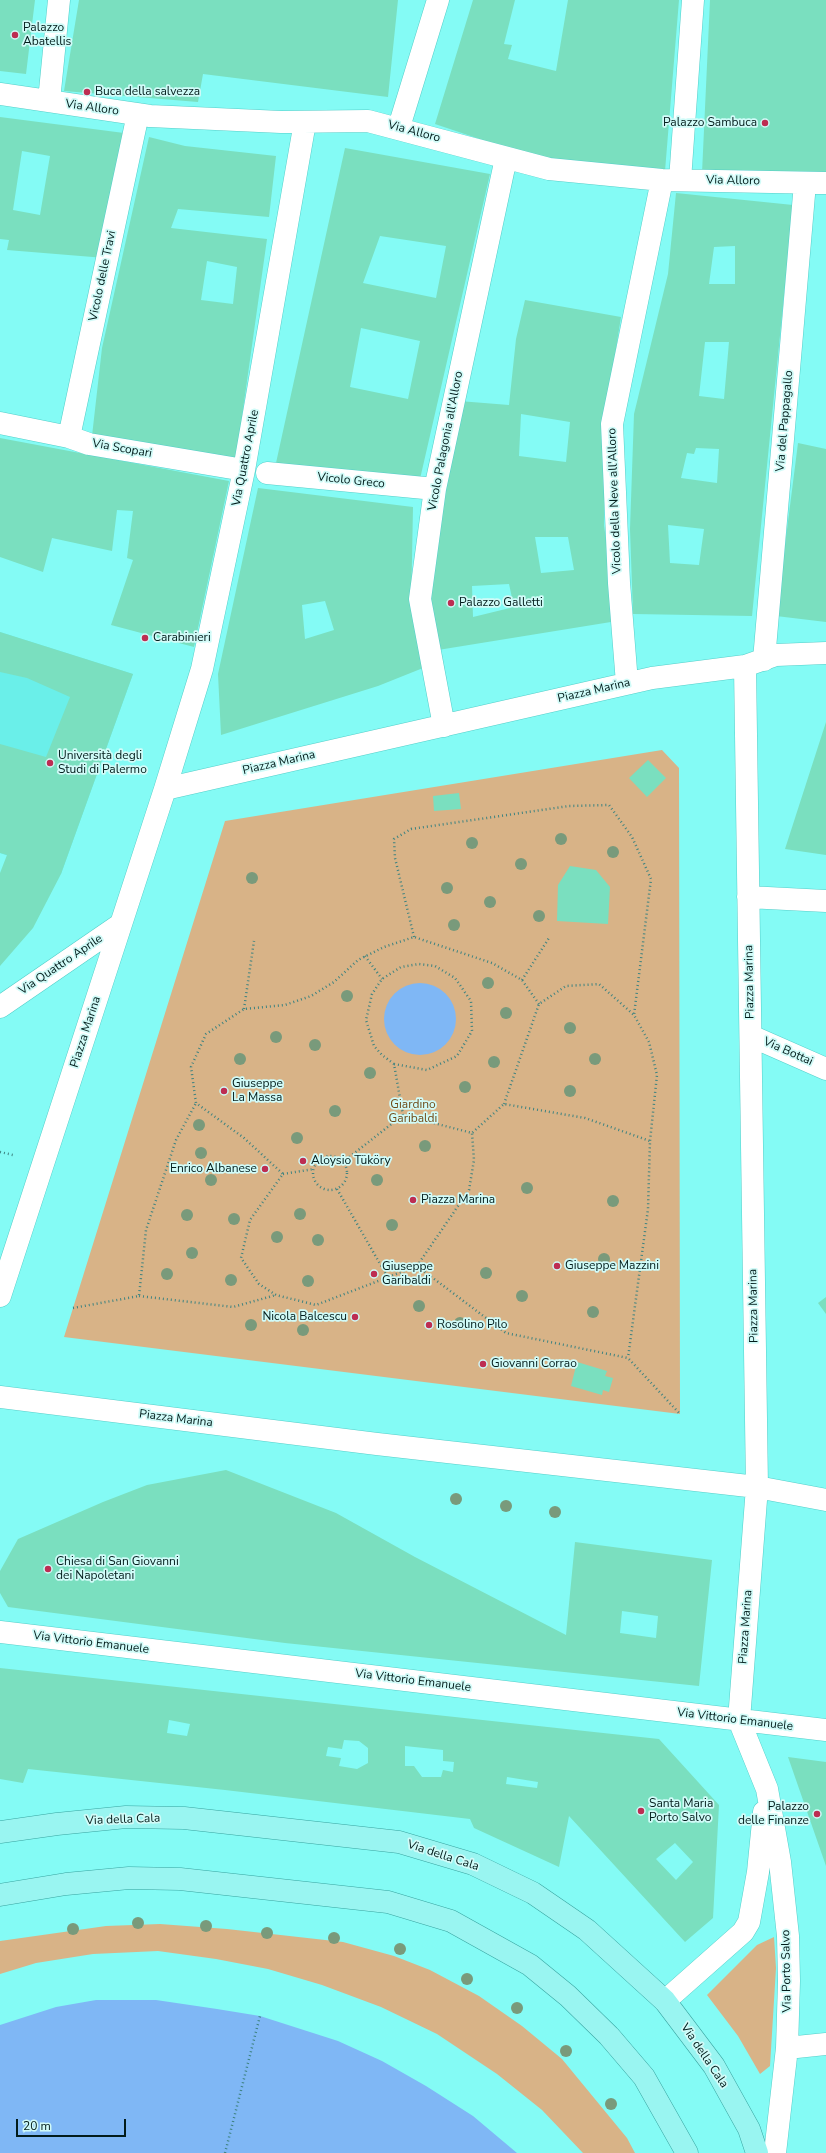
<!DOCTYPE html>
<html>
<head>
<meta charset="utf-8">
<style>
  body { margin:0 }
  #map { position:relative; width:826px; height:2153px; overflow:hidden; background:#84fbf5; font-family:"Nunito Sans",sans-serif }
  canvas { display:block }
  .scale { position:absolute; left:16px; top:2119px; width:110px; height:18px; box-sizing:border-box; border:2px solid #021c1b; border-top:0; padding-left:5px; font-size:12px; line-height:14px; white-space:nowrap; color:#021c1b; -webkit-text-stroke:3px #d1fbf8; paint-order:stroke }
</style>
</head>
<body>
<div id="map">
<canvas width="826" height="2153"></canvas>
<div class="scale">20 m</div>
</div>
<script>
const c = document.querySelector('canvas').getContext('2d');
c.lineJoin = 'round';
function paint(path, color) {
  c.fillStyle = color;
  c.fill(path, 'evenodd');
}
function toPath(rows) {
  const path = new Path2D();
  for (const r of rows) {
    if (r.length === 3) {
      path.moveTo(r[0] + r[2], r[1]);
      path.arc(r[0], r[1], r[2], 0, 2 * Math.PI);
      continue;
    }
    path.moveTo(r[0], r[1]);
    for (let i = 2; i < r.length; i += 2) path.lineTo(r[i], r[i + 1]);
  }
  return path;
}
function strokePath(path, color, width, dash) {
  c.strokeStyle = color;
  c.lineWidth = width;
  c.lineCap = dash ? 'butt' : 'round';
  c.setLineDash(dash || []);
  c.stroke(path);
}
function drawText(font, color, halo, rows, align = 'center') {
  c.font = font + ' "Nunito Sans",sans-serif';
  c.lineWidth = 3.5;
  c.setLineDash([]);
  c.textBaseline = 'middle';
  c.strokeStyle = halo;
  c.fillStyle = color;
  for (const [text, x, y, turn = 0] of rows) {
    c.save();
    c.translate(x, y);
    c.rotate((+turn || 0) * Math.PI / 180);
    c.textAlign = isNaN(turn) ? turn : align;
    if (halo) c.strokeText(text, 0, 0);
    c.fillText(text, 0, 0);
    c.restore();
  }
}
paint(toPath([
  [0,632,133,674,61,874,0,853]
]), '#6aefe9');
paint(toPath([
  [662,750,679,768,680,1414,64,1337,225,821],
  [160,1924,227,1929,343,1942,394,1956,430,1970,479,1996,522,2026,562,2059,627,2138,635,2153,583,2153,542,2110,497,2074,437,2034,381,2007,322,1985,268,1969,216,1959,158,1951,93,1954,36,1963,0,1974,0,1941,106,1926],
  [774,1937,776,1968,770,2066,760,2074,738,2036,707,1995,757,1945]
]), '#d8b387');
paint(toPath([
  [420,1019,36],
  [96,2000,156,2000,217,2009,260,2016,338,2041,382,2061,426,2086,473,2116,517,2153,0,2153,0,2025,56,2007]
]), '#7fb7f5');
paint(toPath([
  [0,0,35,0,26,74,0,71],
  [79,0,398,0,388,97,203,74,198,102,64,91],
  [473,0,515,0,504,44,512,45,508,59,556,71,568,0,679,0,665,171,548,162,435,124],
  [710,0,826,0,826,173,702,173],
  [0,117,124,133,105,258,7,250,9,240,0,239],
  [22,151,50,156,40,215,13,210],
  [149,137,185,146,276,156,269,217,178,209,171,228,267,239,236,459,92,436,102,348],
  [207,261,237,267,233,304,201,300],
  [345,148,490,174,420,479,276,463],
  [380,236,446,246,436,298,363,283],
  [361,328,420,341,408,399,350,387],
  [676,193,793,205,752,616,633,614,630,529,634,414,668,274],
  [735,246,735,284,709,284,714,247],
  [705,342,729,342,724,399,699,396],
  [696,448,719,449,717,483,681,478,687,453,694,454],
  [668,525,704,529,699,565,670,563],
  [525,300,621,317,604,424,604,525,617,621,438,650,427,598,459,401,509,405,516,339],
  [521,414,570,422,566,462,519,456],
  [535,537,568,537,574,570,541,573],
  [509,584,514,607,473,617,472,586],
  [0,438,229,481,194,647,111,625,133,560,127,558,133,511,117,510,112,551,52,538,43,572,0,557],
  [798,443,826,449,826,622,776,616],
  [258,488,413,507,411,610,428,666,378,686,221,735,218,674],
  [325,601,334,630,305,639,302,605],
  [0,632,133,674,61,874,33,928,0,966,0,873,7,855,0,853,0,744,46,757,70,697,27,678,0,672],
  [826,722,826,855,785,849],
  [648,760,666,778,647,797,629,778],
  [459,793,461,809,434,811,433,796],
  [570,866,596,870,610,887,608,924,557,921,558,885],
  [826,1297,826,1314,818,1303],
  [577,1362,607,1371,605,1376,613,1378,609,1392,603,1390,602,1395,571,1386],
  [226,1470,336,1513,415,1557,566,1635,575,1542,712,1560,699,1686,285,1643,8,1607,0,1593,0,1571,18,1539,103,1502,147,1485],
  [622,1611,658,1616,656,1638,620,1633],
  [0,1668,659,1739,719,1805,713,1918,685,1942,569,1816,559,1867,474,1828,470,1819,225,1790,28,1769,23,1783,0,1779],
  [169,1720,190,1724,187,1736,167,1733],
  [344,1740,359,1741,368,1748,368,1763,357,1769,339,1766,341,1758,326,1756,328,1747,342,1749],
  [405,1746,443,1750,443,1761,454,1762,453,1772,443,1770,441,1777,422,1777,414,1766,405,1766],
  [507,1777,538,1782,537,1788,506,1784],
  [675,1843,693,1862,676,1880,656,1859],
  [788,1757,826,1762,826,1866]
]), '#7adfbf');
const minor = toPath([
  [0,94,150,116,281,122,368,121,549,169,662,180,826,183],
  [49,101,59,0],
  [399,127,438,0],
  [680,180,693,0],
  [0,423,69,437,89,444,244,470],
  [69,437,138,114],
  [267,473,435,489],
  [764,660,805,183],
  [745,666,757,1487,739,1720,767,1789,780,1862,788,1936,789,1981,787,2048,775,2153],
  [627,683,619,583,612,424,662,180],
  [444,726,420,599,435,489,506,158],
  [165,789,652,678,745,666,776,655,826,653],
  [748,897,826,901],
  [0,1007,121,924],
  [751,1036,826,1069],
  [0,1296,165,789,202,669,244,470,305,122],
  [0,1397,377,1444,757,1487,826,1500],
  [0,1632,826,1730],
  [665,2001,743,1932,749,1922,758,1872,764,1812],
  [787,2048,826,2044]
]);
const major = toPath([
  [0,1832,57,1824,126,1817,184,1818,399,1842,473,1864,533,1893,587,1930,665,2001,714,2066,749,2129,757,2153],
  [0,1895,66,1884,129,1878,180,1879,388,1902,451,1921,530,1965,568,1996,609,2036,644,2077,687,2153]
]);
strokePath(minor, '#54cec9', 23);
strokePath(major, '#38a4a0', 23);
strokePath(toPath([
  [414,937,395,858,394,839,411,829,569,806,609,805,632,837,651,879,634,1015],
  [365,956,382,979],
  [522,980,549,938],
  [539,1004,522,980,492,963,414,937,384,947,358,960,334,982,311,996,285,1005,244,1009,206,1034,191,1067,196,1103,244,1138,283,1174,250,1220,241,1258,259,1284,276,1295,316,1305,417,1266,506,1333,628,1358,680,1414],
  [244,1009,254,941],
  [504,1104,539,1004,566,986,599,984,634,1015,649,1042,657,1075,650,1141],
  [403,1115,472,1133,504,1104,585,1118,650,1141,648,1209,628,1358],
  [0,1152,13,1155],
  [330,1173,17],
  [343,1162,403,1115,394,1064,382,1055,374,1046,366,1020,372,994,382,979,401,967,419,964,435,966,455,978,471,1001,472,1031,457,1056,427,1070,394,1064],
  [283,1174,314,1169],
  [337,1189,387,1276],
  [417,1266,469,1190,474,1160,472,1133],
  [139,1296,233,1307,276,1295],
  [73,1308,139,1296,146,1230,176,1140,196,1103],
  [225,2153,260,2016]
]), '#3e8380', 2.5, [1, 3]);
strokePath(minor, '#fff', 22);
strokePath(major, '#99f5f1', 22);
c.fillStyle = '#799a7b';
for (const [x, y] of [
  [561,839],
  [472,843],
  [613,852],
  [521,864],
  [252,878],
  [447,888],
  [490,902],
  [539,916],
  [454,925],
  [488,983],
  [347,996],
  [506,1013],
  [570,1028],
  [276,1037],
  [315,1045],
  [240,1059],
  [595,1059],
  [494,1062],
  [370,1073],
  [465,1087],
  [570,1091],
  [335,1111],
  [199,1125],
  [297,1138],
  [425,1146],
  [201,1153],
  [211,1180],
  [377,1180],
  [527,1188],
  [613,1201],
  [300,1214],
  [187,1215],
  [234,1219],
  [392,1225],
  [277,1237],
  [318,1240],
  [192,1253],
  [604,1259],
  [486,1273],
  [167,1274],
  [231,1280],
  [308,1281],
  [522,1296],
  [419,1306],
  [593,1312],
  [460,1323],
  [251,1325],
  [303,1330],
  [456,1499],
  [506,1506],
  [555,1512],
  [138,1923],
  [206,1926],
  [73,1929],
  [267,1933],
  [334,1938],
  [400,1949],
  [467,1979],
  [517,2008],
  [566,2051],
  [611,2104]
]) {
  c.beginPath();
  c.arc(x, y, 6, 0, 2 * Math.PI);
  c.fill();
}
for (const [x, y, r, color] of [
  [15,35,4,"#bd2d52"],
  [87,92,4,"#bd2d52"],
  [765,123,4,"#bd2d52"],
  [451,603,4,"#bd2d52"],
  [145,638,4,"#bd2d52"],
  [50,763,4,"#bd2d52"],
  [224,1091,4,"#bd2d52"],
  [303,1161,4,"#bd2d52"],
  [265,1169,4,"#bd2d52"],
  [413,1200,4,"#bd2d52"],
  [557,1266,4,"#bd2d52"],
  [374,1274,4,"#bd2d52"],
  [355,1317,4,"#bd2d52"],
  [429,1325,4,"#bd2d52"],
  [483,1364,4,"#bd2d52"],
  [48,1569,4,"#bd2d52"],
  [641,1811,4,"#bd2d52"],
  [817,1814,4,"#bd2d52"]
]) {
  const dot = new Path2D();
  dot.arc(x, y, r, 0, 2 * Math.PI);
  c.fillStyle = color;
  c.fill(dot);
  strokePath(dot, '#d1fbf8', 1.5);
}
drawText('12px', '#021c1b', '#d1fbf8', [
  ["Palazzo",23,28],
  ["Abatellis",23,42],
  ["Buca della salvezza",95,92],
  ["Palazzo Sambuca",757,123,"right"],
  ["Palazzo Galletti",459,603],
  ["Carabinieri",153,638],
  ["Università degli",58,756],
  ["Studi di Palermo",58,770],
  ["Giuseppe",232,1084],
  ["La Massa",232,1098],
  ["Aloysio Tüköry",311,1161],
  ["Enrico Albanese",257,1169,"right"],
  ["Piazza Marina",421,1200],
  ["Giuseppe Mazzini",565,1266],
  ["Giuseppe",382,1267],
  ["Garibaldi",382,1281],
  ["Nicola Balcescu",347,1317,"right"],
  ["Rosolino Pilo",437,1325],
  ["Giovanni Corrao",491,1364],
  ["Chiesa di San Giovanni",56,1562],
  ["dei Napoletani",56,1576],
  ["Santa Maria",649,1804],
  ["Porto Salvo",649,1818],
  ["Palazzo",809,1807,"right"],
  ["delle Finanze",809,1821,"right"]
], 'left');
drawText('12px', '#021c1b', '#d1fbf8', [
  ["Via Alloro",92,108,8],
  ["Via Alloro",414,132,15],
  ["Via Alloro",733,181,1],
  ["Vicolo delle Travi",103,276,-78],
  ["Via del Pappagallo",785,421,-85],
  ["Vicolo Palagonia all'Alloro",446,441,-79],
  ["Via Scopari",122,449,10],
  ["Via Quattro Aprile",246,458,-79],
  ["Vicolo Greco",351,481,6],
  ["Vicolo della Neve all'Alloro",615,501,-92],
  ["Piazza Marina",594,691,-13],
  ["Piazza Marina",279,763,-13],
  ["Via Quattro Aprile",61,965,-34],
  ["Piazza Marina",750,982,-91],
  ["Piazza Marina",86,1032,-72],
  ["Via Bottai",788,1052,24],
  ["Piazza Marina",754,1306,-91],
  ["Piazza Marina",176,1419,7],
  ["Piazza Marina",746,1627,-86],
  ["Via Vittorio Emanuele",91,1643,7],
  ["Via Vittorio Emanuele",413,1681,7],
  ["Via Vittorio Emanuele",735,1720,7],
  ["Via della Cala",123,1820,-2],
  ["Via della Cala",443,1856,18],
  ["Via Porto Salvo",787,1971,-91],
  ["Via della Cala",704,2056,56]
]);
drawText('12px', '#704b18', '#d1fbf8', [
  ["Giardino",413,1105],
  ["Garibaldi",413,1119]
]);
</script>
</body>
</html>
